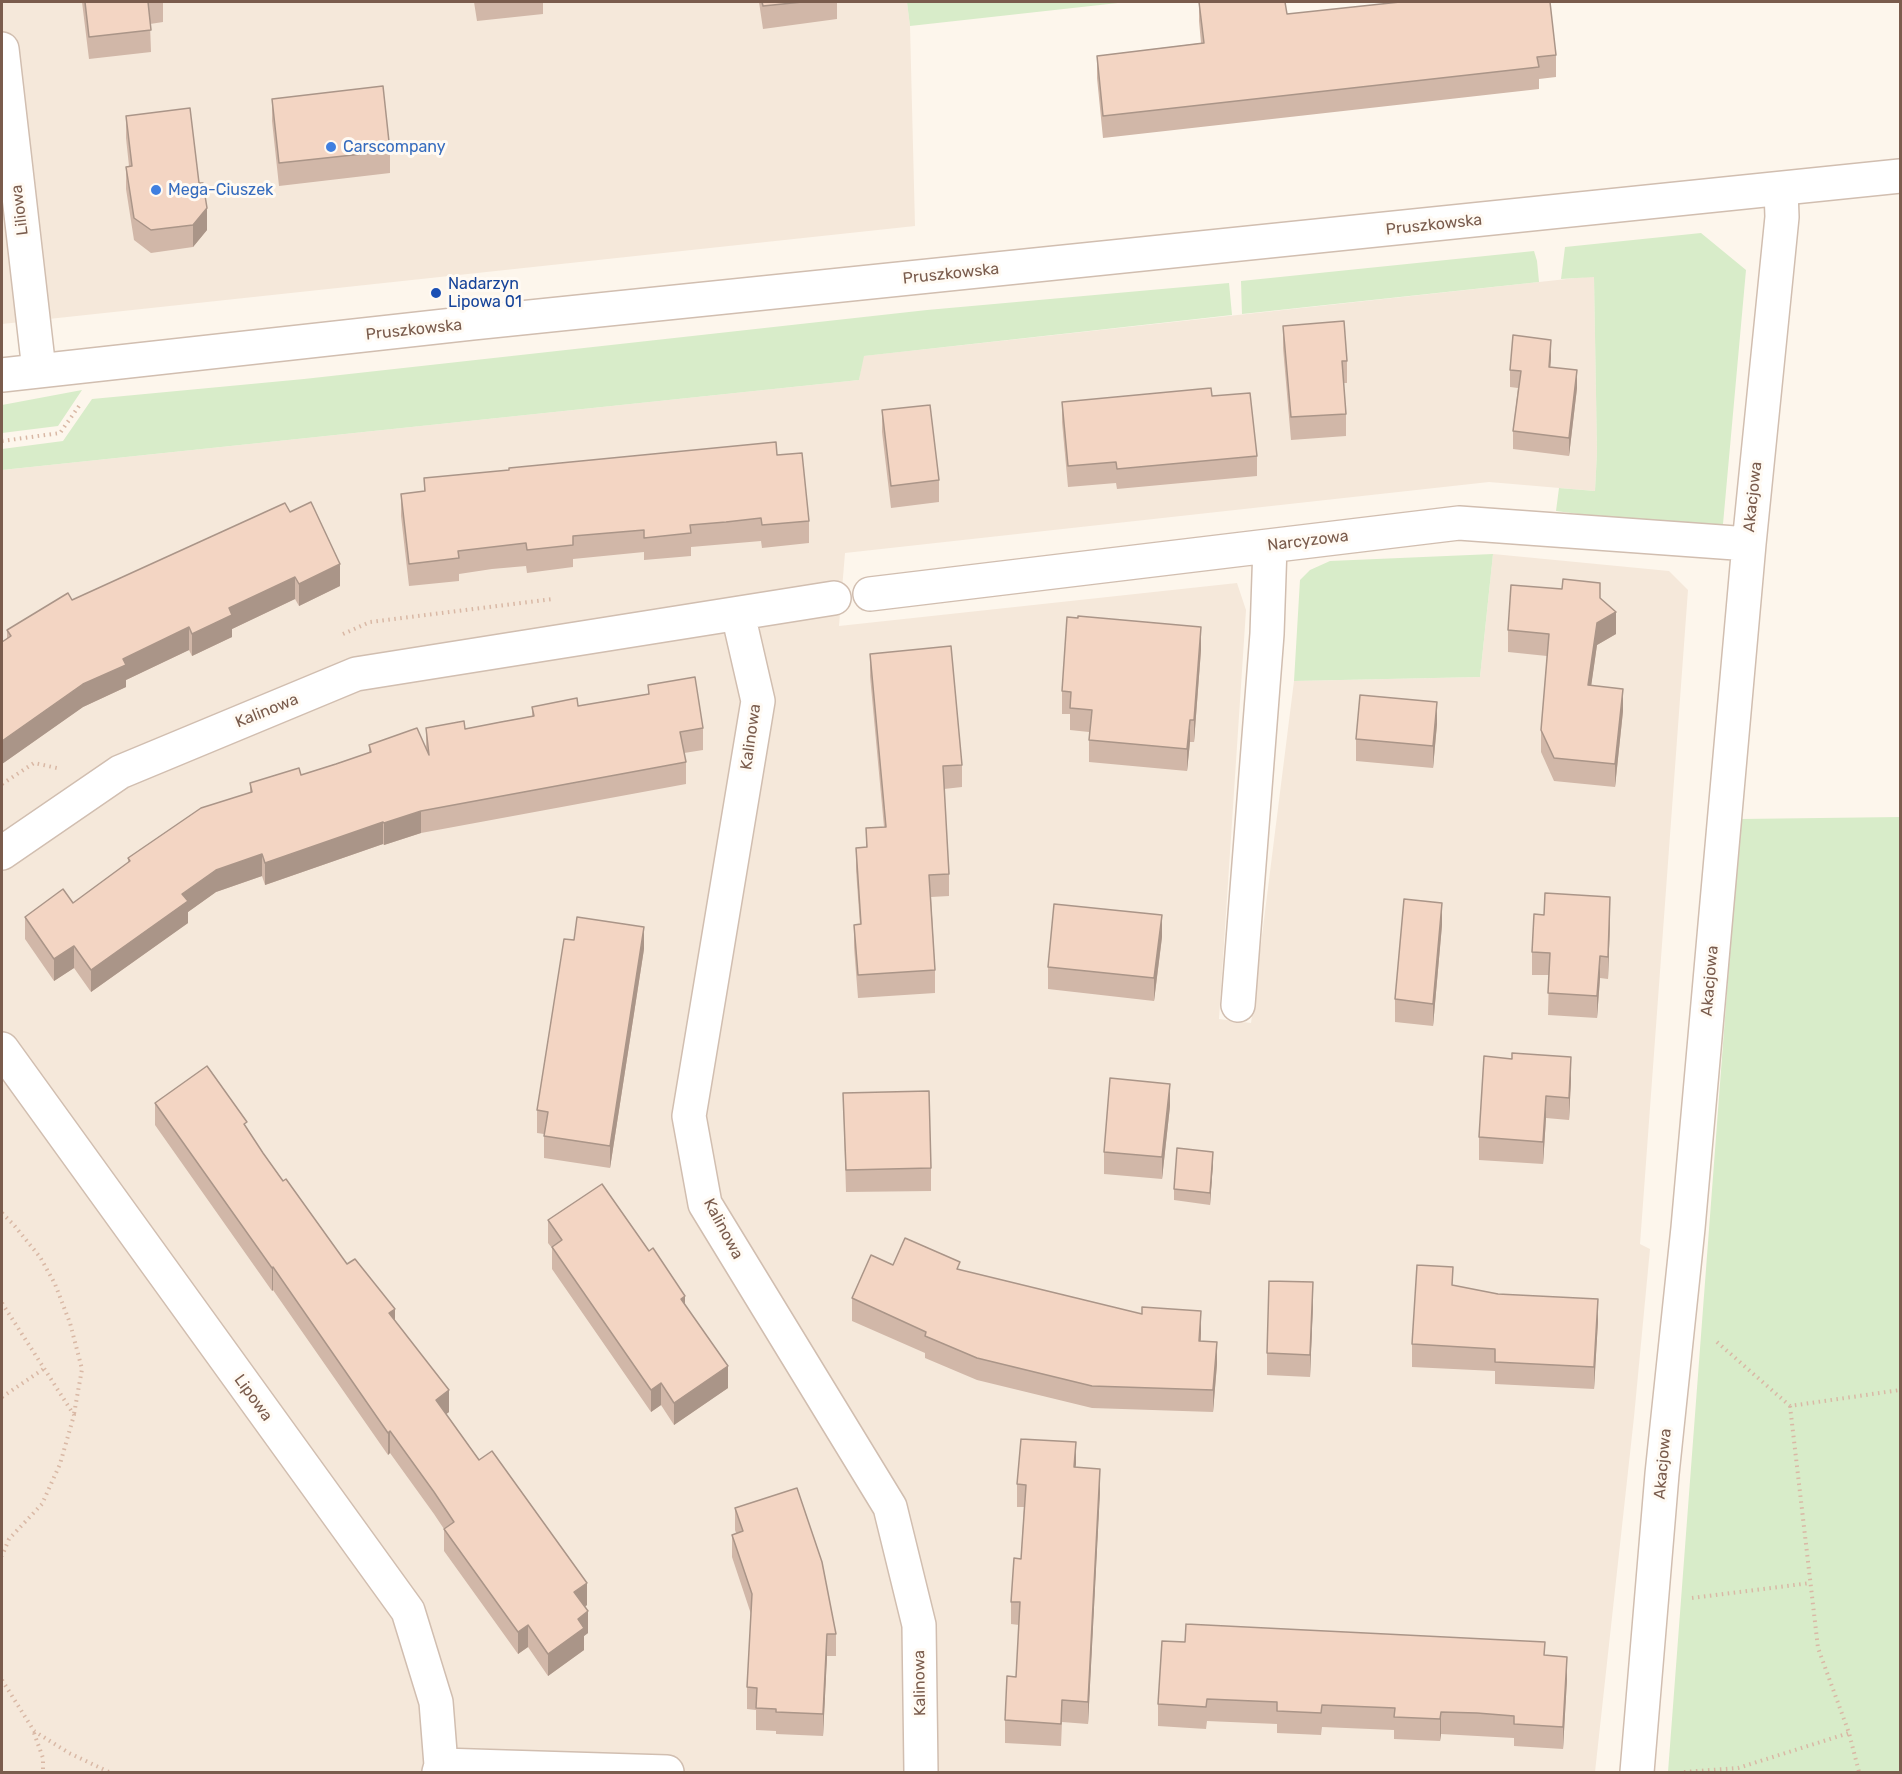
<!DOCTYPE html>
<html>
<head>
<meta charset="utf-8">
<style>
  body { margin:0 }
  #map { position:relative; width:1902px; height:1774px; overflow:hidden; background:#fdf6ec; font-family:Rubik,sans-serif }
  canvas { display:block }
  .frame { position:absolute; inset:0; border:3px solid #7a5c4d; pointer-events:none }
</style>
</head>
<body>
<div id="map">
<canvas width="1902" height="1774"></canvas>
<div class="frame"></div>
</div>
<script>
const c = document.querySelector('canvas').getContext('2d');
c.lineJoin = 'round';
function paint(path, color) {
  c.fillStyle = color;
  c.fill(path, 'evenodd');
}
function toPath(rows) {
  const path = new Path2D();
  for (const r of rows) {
    path.moveTo(r[0], r[1]);
    for (let i = 2; i < r.length; i += 2) path.lineTo(r[i], r[i + 1]);
  }
  return path;
}
function strokePath(path, color, width, dash) {
  c.strokeStyle = color;
  c.lineWidth = width;
  c.lineCap = dash ? 'butt' : 'round';
  c.setLineDash(dash || []);
  c.stroke(path);
}
function drawText(font, color, halo, rows, align = 'center') {
  c.font = font + ' Rubik,sans-serif';
  c.lineWidth = 6;
  c.setLineDash([]);
  c.textBaseline = 'middle';
  c.strokeStyle = halo;
  c.fillStyle = color;
  for (const [text, x, y, turn = 0] of rows) {
    c.save();
    c.translate(x, y);
    c.rotate((+turn || 0) * Math.PI / 180);
    c.textAlign = isNaN(turn) ? turn : align;
    if (halo) c.strokeText(text, 0, 0);
    c.fillText(text, 0, 0);
    c.restore();
  }
}
paint(toPath([
  [2,2,907,2,910,26,915,226,2,324],
  [1594,276,1597,452,1595,491,1489,482,845,553,839,626,1237,583,1246,610,1219,1019,1251,1023,1294,681,1480,677,1493,554,1669,571,1688,590,1640,1244,1650,1249,1634,1417,1595,1772,2,1772,2,470,859,380,863,356]
]), '#f5e8da');
paint(toPath([
  [907,2,1127,2,910,26],
  [1701,233,1746,270,1723,524,1717,527,1609,518,1556,511,1559,488,1595,491,1597,452,1594,277,1561,279,1565,247],
  [1534,251,1537,261,1539,282,1242,314,1241,281],
  [1229,283,1232,315,864,356,859,380,2,470,2,449,63,441,92,399,304,379,927,310],
  [82,390,58,426,2,433,2,405],
  [1493,554,1480,677,1294,681,1300,580,1310,570,1330,561],
  [1900,817,1900,1772,1668,1772,1740,819]
]), '#d8ecc9');
const minor = toPath([
  [2,49,39,370],
  [870,594,1459,523,1749,544],
  [738,614,758,701,689,1116,705,1204,890,1507,919,1625,921,1772],
  [2,853,120,772,356,674,834,598],
  [1238,1005,1267,634,1270,546],
  [2,1049,408,1611,436,1702,441,1765,439,1772],
  [441,1765,667,1772],
  [1637,1772,1662,1474,1688,1228,1749,544,1782,217,1781,189]
]);
const tertiary = toPath([
  [2,375,472,323,1900,176]
]);
strokePath(minor, '#d1beb0', 36);
strokePath(tertiary, '#d1beb0', 36);
strokePath(toPath([
  [2,441,60,433,79,406],
  [343,634,370,622,553,599],
  [2,784,34,763,57,768],
  [2,1213,13,1224,40,1257,55,1284,70,1323,82,1369,74,1414],
  [2,1303,74,1415,60,1464,42,1504,9,1539,2,1556],
  [1717,1342,1790,1406,1900,1390],
  [2,1397,45,1368],
  [1790,1406,1818,1648,1849,1733,1859,1772],
  [1692,1598,1810,1583],
  [2,1680,34,1731,69,1753,109,1772],
  [34,1733,43,1758,43,1772],
  [1684,1772,1738,1768,1849,1733]
]), '#d9b8a5', 4, [1.5, 4.5]);
strokePath(minor, '#fff', 33);
strokePath(tertiary, '#fff', 33);
paint(toPath([
  [82,2,163,2,163,22,150,24,151,52,89,59],
  [474,2,543,2,543,14,477,21],
  [759,2,837,2,837,19,763,29],
  [1199,2,1556,55,1556,77,1539,79,1539,89,1103,138,1097,78,1097,56,1201,43,1199,21],
  [272,99,390,151,390,173,279,186,272,121],
  [126,116,199,183,207,230,193,247,151,253,134,240,126,189,126,167,129,166,126,138],
  [1283,326,1347,361,1347,383,1343,383,1346,414,1346,436,1291,440,1283,348],
  [1551,358,1550,367,1577,388,1569,456,1513,449,1513,431,1518,388,1510,387,1510,370],
  [1212,396,1257,456,1257,476,1117,489,1116,483,1068,487,1062,422,1062,402],
  [882,410,939,480,939,502,891,508,882,432],
  [777,455,809,521,809,543,762,548,761,541,691,547,691,556,644,560,644,552,573,559,573,567,527,573,526,566,492,569,459,574,459,581,409,586,401,516,401,494,424,491,424,478],
  [290,512,340,586,299,606,295,599,232,629,232,637,192,656,189,650,126,680,126,687,83,707,2,764,2,643,7,639,7,630,72,600],
  [1600,599,1616,634,1597,645,1591,686,1623,711,1615,787,1554,781,1541,752,1541,730,1547,656,1508,652,1508,630],
  [1201,650,1194,742,1190,742,1187,771,1089,762,1089,732,1070,730,1070,714,1062,714,1062,691],
  [870,654,962,765,962,787,944,789,949,874,949,896,931,897,935,970,935,993,858,998,854,947,854,925,860,925,856,870,856,848,866,847,866,828,884,827,870,676],
  [648,685,703,728,703,750,684,753,686,762,686,784,421,833,384,845,383,844,265,885,262,876,216,892,188,912,188,923,91,992,74,968,54,981,25,939,25,917,73,903,128,863,128,858,250,792,250,783,301,775,369,753,369,745,426,748,426,728,465,729,532,716,532,707,578,706,648,694],
  [1437,724,1433,768,1356,761,1356,739],
  [1610,919,1608,979,1600,978,1597,1018,1548,1015,1549,975,1532,975,1532,952],
  [1442,925,1433,1026,1395,1022,1395,999],
  [1162,937,1154,1001,1048,989,1048,967],
  [644,949,610,1168,544,1158,544,1134,537,1133,537,1110],
  [1571,1079,1569,1120,1546,1118,1543,1164,1479,1160,1479,1137],
  [843,1093,931,1168,931,1191,846,1192],
  [155,1103,247,1129,263,1153,283,1181,347,1264,395,1321,449,1412,446,1414,479,1460,587,1605,585,1607,588,1633,584,1636,584,1650,548,1676,528,1647,518,1654,444,1551,444,1529,434,1514,390,1453,388,1455,273,1290,272,1291,155,1125],
  [1170,1106,1162,1179,1104,1174,1104,1152],
  [1213,1163,1210,1205,1174,1200,1174,1189],
  [548,1220,685,1305,728,1388,674,1425,661,1405,651,1412,552,1269,552,1248,548,1243],
  [893,1265,960,1270,1201,1333,1201,1341,1217,1364,1213,1412,1092,1408,977,1380,925,1358,925,1353,852,1321,852,1298],
  [1453,1285,1598,1321,1594,1389,1495,1384,1495,1371,1412,1367,1412,1344],
  [1313,1304,1310,1377,1267,1375,1267,1353],
  [1076,1467,1100,1491,1088,1724,1062,1722,1061,1746,1005,1743,1005,1720,1016,1677,1019,1625,1011,1624,1011,1602,1021,1559,1024,1507,1017,1507,1017,1484],
  [735,1508,836,1634,836,1656,827,1656,823,1736,776,1734,776,1731,756,1730,756,1710,747,1709,747,1687,751,1614,732,1557,732,1535,736,1533,735,1530],
  [1545,1655,1567,1679,1563,1749,1514,1746,1514,1738,1441,1734,1440,1741,1394,1739,1394,1730,1322,1727,1321,1735,1277,1733,1277,1724,1207,1721,1206,1729,1158,1726,1158,1704]
]), '#d1b7a8');
paint(toPath([
  [207,208,207,230,193,247,193,225],
  [1551,340,1551,358,1549,384,1549,367],
  [1577,370,1577,388,1569,456,1569,438],
  [340,564,340,586,299,606,299,584],
  [295,577,295,599,232,629,232,637,192,656,192,634,229,608],
  [1616,612,1616,634,1597,645,1588,708,1588,685,1597,623],
  [189,627,189,650,126,680,126,687,83,707,2,764,2,741,83,684,123,659],
  [1201,627,1201,650,1194,742,1194,720],
  [1623,689,1623,711,1615,787,1615,764],
  [1437,702,1437,724,1433,768,1433,746],
  [1190,720,1190,742,1187,771,1187,749],
  [421,811,421,833,384,845,384,823],
  [383,822,383,844,265,885,265,863],
  [262,854,262,876,216,892,188,912,188,923,91,992,91,970,182,894,216,870],
  [1610,897,1610,919,1608,979,1608,957],
  [1442,903,1442,925,1433,1026,1433,1004],
  [1162,915,1162,937,1154,1001,1154,978],
  [644,927,644,949,610,1168,610,1146],
  [74,946,74,968,54,981,54,959],
  [1600,956,1600,978,1597,1018,1597,996],
  [1571,1057,1571,1079,1569,1120,1569,1098],
  [1170,1084,1170,1106,1162,1179,1162,1157],
  [1546,1096,1546,1118,1543,1164,1543,1142],
  [1213,1152,1213,1163,1210,1205,1210,1193],
  [273,1267,273,1290,272,1291,272,1268],
  [1313,1282,1313,1304,1310,1377,1310,1355],
  [685,1296,685,1319,681,1299],
  [1598,1299,1598,1321,1594,1389,1594,1367],
  [395,1309,395,1332,389,1313],
  [1201,1311,1201,1333,1199,1364,1199,1341],
  [1217,1342,1217,1364,1213,1412,1213,1390],
  [728,1366,728,1388,674,1425,674,1403],
  [661,1383,661,1405,651,1412,651,1390],
  [449,1390,449,1412,436,1422,436,1400],
  [390,1431,390,1453,388,1455,388,1433],
  [1076,1442,1076,1464,1074,1489,1074,1467],
  [1100,1469,1100,1491,1088,1724,1088,1702],
  [587,1583,587,1605,574,1614,574,1592],
  [588,1611,588,1633,584,1636,584,1650,548,1676,548,1654,578,1619],
  [528,1625,528,1647,518,1654,518,1632],
  [827,1634,827,1656,823,1736,823,1714],
  [1567,1657,1567,1679,1563,1749,1563,1727],
  [1441,1712,1441,1734,1440,1741,1440,1719]
]), '#aa9588');
const building = toPath([
  [85,2,151,2,148,2,151,30,89,37,85,2],
  [762,2,802,2,763,6,762,2],
  [1199,2,1285,2,1287,14,1400,2,1550,2,1556,55,1537,57,1539,67,1103,116,1097,56,1204,43,1199,2],
  [383,86,390,151,279,163,272,99,383,86],
  [190,108,199,183,203,183,207,208,193,225,151,230,134,218,126,167,132,166,126,116,190,108],
  [1344,321,1347,361,1342,361,1346,414,1291,417,1283,326,1344,321],
  [1513,335,1551,340,1549,367,1577,370,1569,438,1513,431,1521,371,1510,370,1513,335],
  [1211,388,1212,396,1250,393,1257,456,1117,469,1116,462,1068,466,1062,402,1211,388],
  [930,405,939,480,891,486,882,410,930,405],
  [776,442,777,455,802,453,809,521,762,525,761,518,726,522,690,525,691,533,644,538,644,530,573,536,573,545,527,550,526,543,458,551,459,558,409,564,401,494,425,491,424,478,509,470,509,468,776,442],
  [311,502,340,564,299,584,295,577,229,608,232,615,192,634,189,627,123,659,126,665,83,684,2,741,2,642,11,636,7,630,68,593,72,600,285,503,290,512,311,502],
  [1563,579,1600,583,1600,598,1616,612,1597,623,1588,685,1623,689,1615,764,1554,758,1541,730,1549,634,1508,630,1511,585,1562,589,1563,579],
  [1078,616,1201,627,1194,720,1190,720,1187,749,1089,740,1092,710,1070,708,1071,692,1062,691,1067,617,1078,618,1078,616],
  [951,646,962,765,943,766,949,874,929,875,935,970,858,975,854,925,861,924,856,848,867,847,866,828,886,827,870,654,951,646],
  [695,677,703,728,680,732,686,762,421,811,384,823,383,822,265,863,262,854,216,870,182,894,188,901,91,970,74,946,54,959,25,917,63,889,73,903,130,861,128,858,201,808,252,792,250,783,299,768,301,775,336,764,371,752,369,745,417,728,429,755,426,728,464,721,465,729,501,722,534,716,532,707,577,698,578,706,649,694,648,685,695,677],
  [1360,695,1437,702,1433,746,1356,739,1360,695],
  [1545,893,1610,897,1608,957,1600,956,1597,996,1548,993,1550,953,1532,952,1534,914,1544,915,1545,893],
  [1404,899,1442,903,1433,1004,1395,999,1404,899],
  [1054,904,1162,915,1154,978,1048,967,1054,904],
  [577,917,644,927,610,1146,544,1136,548,1112,537,1110,564,939,574,940,577,917],
  [1512,1053,1571,1057,1569,1098,1546,1096,1543,1142,1479,1137,1484,1056,1512,1059,1512,1053],
  [207,1066,247,1122,244,1124,263,1153,283,1181,286,1179,347,1264,355,1259,395,1309,389,1313,449,1390,436,1400,479,1460,492,1451,587,1583,574,1592,588,1611,578,1619,584,1628,548,1654,528,1625,518,1632,444,1529,454,1522,434,1492,390,1431,388,1433,273,1267,272,1268,155,1103,207,1066],
  [1110,1078,1170,1084,1162,1157,1104,1152,1110,1078],
  [929,1091,931,1168,846,1170,843,1093,929,1091],
  [1177,1148,1213,1152,1210,1193,1174,1189,1177,1148],
  [602,1184,649,1251,653,1248,685,1296,681,1299,728,1366,674,1403,661,1383,651,1390,552,1247,562,1240,548,1220,602,1184],
  [905,1238,960,1262,957,1269,1142,1314,1142,1307,1201,1311,1199,1341,1217,1342,1213,1390,1092,1386,977,1358,925,1336,926,1332,852,1298,871,1255,893,1265,905,1238],
  [1417,1265,1453,1267,1452,1285,1498,1294,1598,1299,1594,1367,1495,1362,1495,1349,1412,1344,1417,1265],
  [1269,1281,1313,1282,1310,1355,1267,1353,1269,1281],
  [1021,1439,1076,1442,1074,1467,1100,1469,1088,1702,1062,1700,1061,1724,1005,1720,1007,1676,1016,1677,1020,1602,1011,1602,1014,1558,1021,1559,1026,1485,1017,1484,1021,1439],
  [797,1488,822,1562,836,1634,827,1634,823,1714,776,1712,776,1709,756,1708,757,1688,747,1687,752,1594,732,1535,743,1531,735,1508,797,1488],
  [1186,1624,1545,1642,1544,1655,1567,1657,1563,1727,1514,1724,1514,1716,1477,1713,1441,1712,1440,1719,1394,1717,1395,1708,1322,1705,1321,1713,1277,1711,1277,1702,1207,1699,1206,1707,1158,1704,1162,1641,1185,1642,1186,1624]
]);
paint(building, '#f3d5c3');
strokePath(building, '#aa9588', 1.5);
for (const [x, y, r, color] of [
  [331,147,6,"#3f7fe0"],
  [156,190,6,"#3f7fe0"],
  [436,293,6,"#1a4fb4"]
]) {
  const dot = new Path2D();
  dot.arc(x, y, r, 0, 2 * Math.PI);
  c.fillStyle = color;
  c.fill(dot);
  strokePath(dot, '#fffaf3', 2);
}
drawText('16px', '#366cbe', '#fffaf3', [
  ["Carscompany",343,147],
  ["Mega-Ciuszek",168,190]
], 'left');
drawText('16px', '#7a5c4d', '#fffaf3', [
  ["Liliowa",20,210,-97],
  ["Pruszkowska",1434,225,-6],
  ["Pruszkowska",951,274,-6],
  ["Pruszkowska",414,330,-6],
  ["Akacjowa",1753,497,-84],
  ["Narcyzowa",1308,541,-7],
  ["Kalinowa",267,711,-22],
  ["Kalinowa",751,737,-82],
  ["Akacjowa",1710,981,-85],
  ["Kalinowa",723,1229,62],
  ["Lipowa",253,1398,54],
  ["Akacjowa",1663,1464,-85],
  ["Kalinowa",920,1683,-91]
]);
drawText('16px', '#164399', '#fffaf3', [
  ["Nadarzyn",448,284],
  ["Lipowa 01",448,302]
], 'left');
</script>
</body>
</html>
